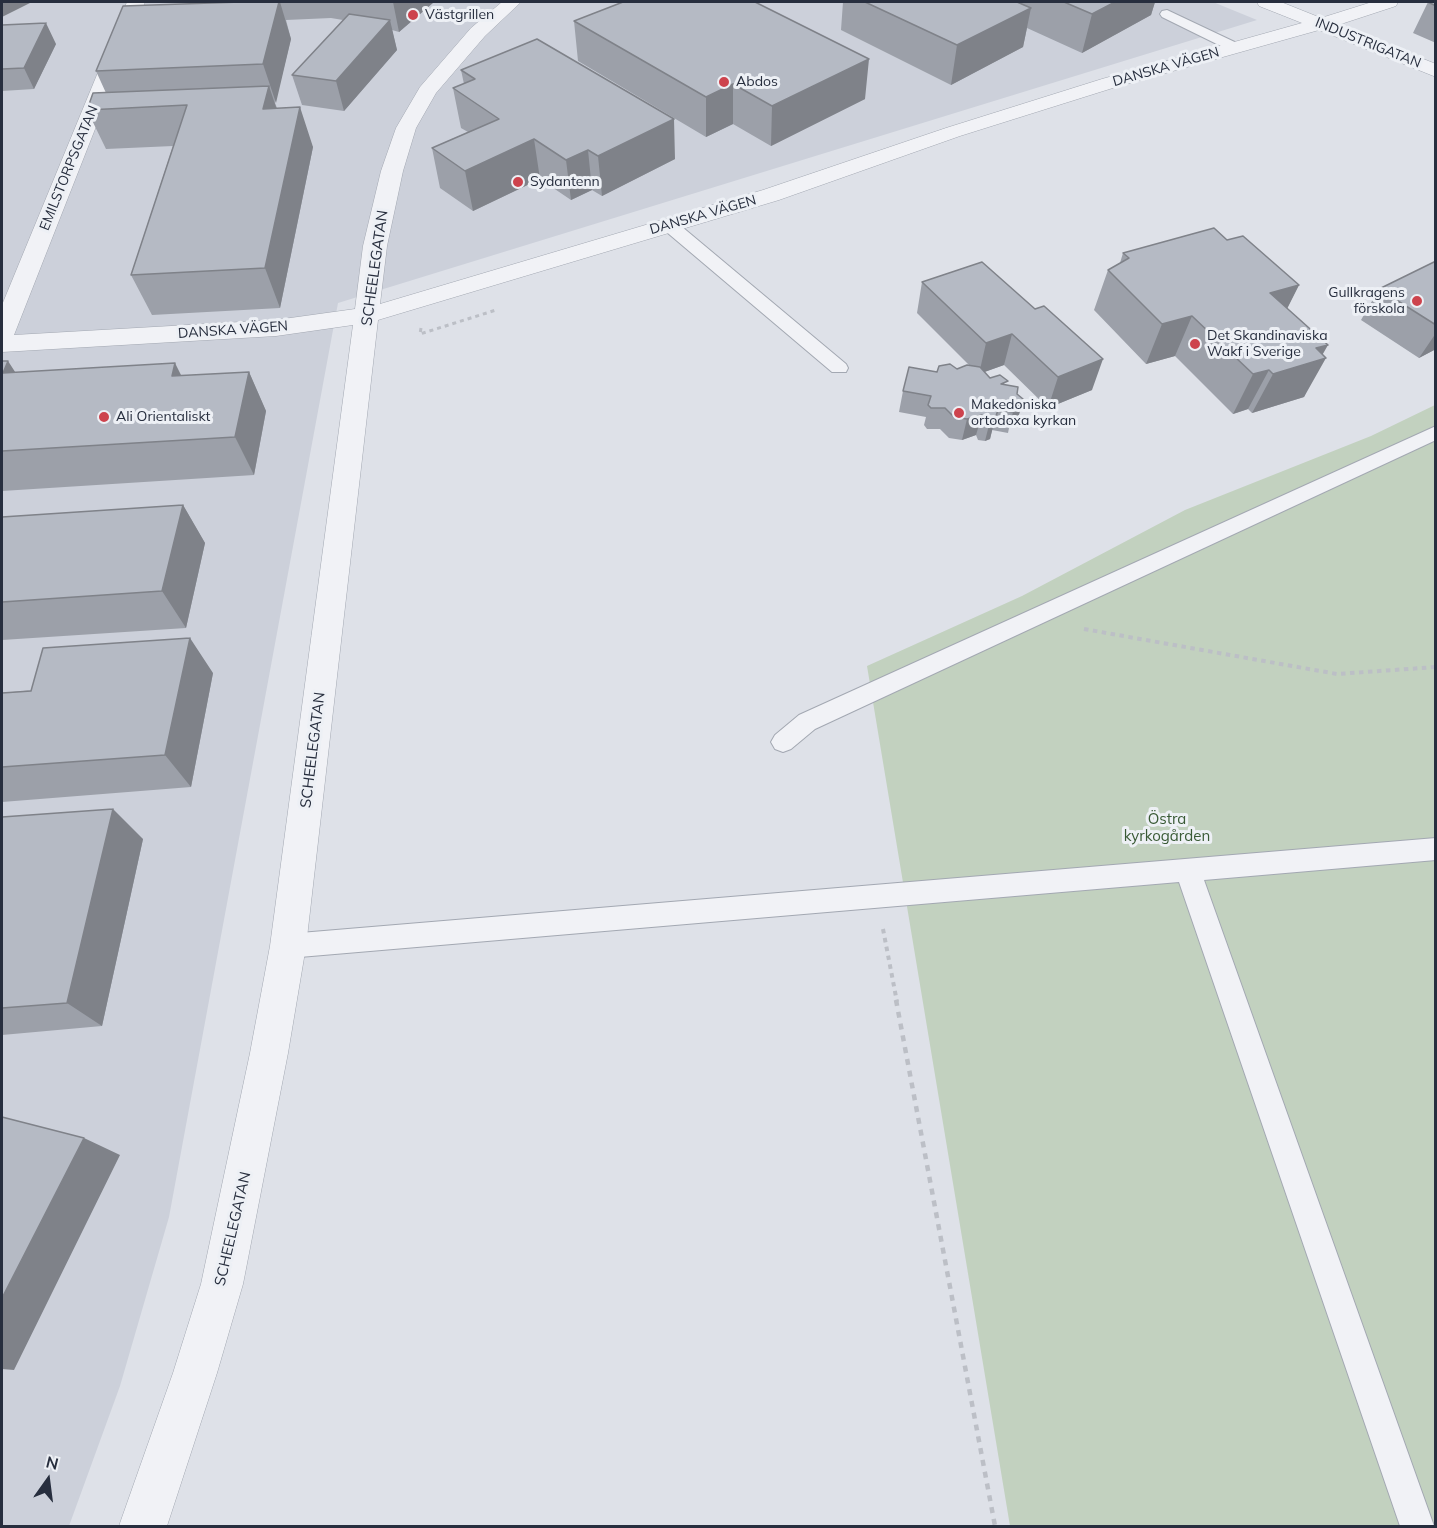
<!DOCTYPE html>
<html>
<head>
<meta charset="utf-8">
<style>
  body { margin:0 }
  #map { position:relative; width:1437px; height:1528px; overflow:hidden; background:#dee1e8; font-family:Mulish,sans-serif }
  canvas { display:block }
  .frame { position:absolute; inset:0; border:3px solid #272e3e; pointer-events:none }
  .north { position:absolute; left:18px; top:1450px; width:60px; height:60px; -webkit-text-stroke:4px #edf0f5; paint-order:stroke; rotate:14deg; font-size:16px; font-weight:700; line-height:24px; text-align:center; color:#272e3e }
  .north::after { content:''; display:block; margin:auto; width:21px; height:27px; background:#272e3e; clip-path:polygon(50% 0,100% 100%,50% 72%,0 100%) }
</style>
</head>
<body>
<div id="map">
<canvas width="1437" height="1528"></canvas>
<div class="frame"></div>
<div class="north">N</div>
</div>
<script>
const c = document.querySelector('canvas').getContext('2d');
c.lineJoin = 'round';
function paint(path, color) {
  c.fillStyle = color;
  c.fill(path, 'evenodd');
}
function toPath(rows) {
  const path = new Path2D();
  for (const r of rows) {
    path.moveTo(r[0], r[1]);
    for (let i = 2; i < r.length; i += 2) path.lineTo(r[i], r[i + 1]);
  }
  return path;
}
function strokePath(path, color, width, dash) {
  c.strokeStyle = color;
  c.lineWidth = width;
  c.lineCap = dash ? 'butt' : 'round';
  c.setLineDash(dash || []);
  c.stroke(path);
}
function drawText(font, color, halo, rows, align = 'center') {
  c.font = font + ' Mulish,sans-serif';
  c.lineWidth = 6;
  c.setLineDash([]);
  c.textBaseline = 'middle';
  c.strokeStyle = halo;
  c.fillStyle = color;
  for (const [text, x, y, turn = 0] of rows) {
    c.save();
    c.translate(x, y);
    c.rotate((+turn || 0) * Math.PI / 180);
    c.textAlign = isNaN(turn) ? turn : align;
    if (halo) c.strokeText(text, 0, 0);
    c.fillText(text, 0, 0);
    c.restore();
  }
}
paint(toPath([
  [2,2,1213,2,1257,20,338,303,169,1217,120,1386,69,1526,2,1526]
]), '#ccd0da');
paint(toPath([
  [1435,405,1435,1526,1010,1526,867,666,1022,596,1185,510,1371,436]
]), '#c2d1bf');
const service = toPath([
  [1167,10,1241,45,1243,48,1236,52,1231,51,1162,17,1160,14,1162,11,1167,10],
  [669,220,675,221,846,364,848,368,846,372,832,372,663,229,661,225,669,220],
  [1436,426,1436,440,815,729,791,749,783,752,775,749,771,742,775,735,799,715,1436,426],
  [1436,838,1436,860,1204,880,1434,1526,1400,1526,1179,882,288,958,279,955,275,946,279,937,288,934,1436,838]
]);
const minor = toPath([
  [127,2,145,2,14,335,276,320,355,309,363,246,381,171,396,128,420,87,471,28,502,2,521,2,485,36,436,93,416,128,403,171,387,246,380,304,763,190,946,128,1102,79,1302,23,1259,6,1257,2,1281,2,1321,18,1372,2,1398,2,1396,6,1338,25,1436,64,1436,77,1319,30,1116,87,960,136,779,200,378,320,306,946,288,1053,243,1284,217,1373,167,1526,119,1526,173,1373,201,1284,250,1053,270,946,353,325,276,336,2,352,2,305,127,2]
]);
strokePath(service, '#a3a8b2', 2);
strokePath(minor, '#a3a8b2', 1);
strokePath(toPath([
  [421,328,420,334,496,310]
]), '#bcbfc6', 3, [4, 4]);
strokePath(toPath([
  [1084,629,1337,674,1436,667],
  [883,929,897,1002]
]), '#bcbfc6', 4, [4.5, 4.5]);
strokePath(toPath([
  [896,1000,995,1526]
]), '#bcbfc6', 4.5, [6, 6]);
paint(service, '#f1f2f6');
paint(minor, '#f1f2f6');
paint(toPath([
  [224,2,434,2,399,32,392,30,397,50,344,111,302,105,292,75,343,20,331,18,286,20,291,39,275,103,277,108,313,147,280,308,152,315,131,275,173,146,106,149,87,110,106,93,96,71],
  [843,2,1155,2,1151,15,1082,53,1027,28,1023,47,951,85,841,30],
  [1428,2,1436,2,1436,43,1413,33],
  [574,21,865,99,771,146,733,124,706,137,578,61],
  [2,25,56,44,34,89,2,91],
  [461,70,675,159,602,196,592,190,571,200,540,179,473,211,440,188,432,148,468,132,461,128,453,88,464,84],
  [1227,240,1299,285,1287,308,1323,355,1304,397,1252,413,1248,409,1233,414,1175,356,1146,364,1094,310,1108,270,1120,263,1123,253],
  [1436,261,1436,349,1419,358,1361,320,1379,289],
  [982,262,1092,390,1048,408,1004,365,984,372,990,378,1007,385,1017,394,1022,404,1016,425,1009,428,1008,433,992,430,990,439,985,441,978,440,976,435,962,440,949,438,940,429,927,429,924,425,926,417,899,412,903,391,937,372,957,369,970,366,917,313,922,282],
  [2,361,15,373,182,376,249,372,266,411,254,475,2,491],
  [183,505,205,543,186,628,2,640,2,517],
  [213,673,191,787,2,802,2,693],
  [2,817,143,839,102,1026,2,1035]
]), '#9ca0a9');
paint(toPath([
  [2,2,32,2,2,17],
  [279,2,280,2,291,39,276,103,263,64],
  [393,2,434,2,399,32],
  [1115,2,1155,2,1151,15,1082,53,1092,14],
  [1031,8,1023,47,951,85,957,45],
  [390,20,397,50,344,111,336,81],
  [46,23,56,44,34,89,24,68],
  [869,59,865,99,771,146,772,106],
  [733,84,733,124,706,137,706,97],
  [269,86,282,125,263,109],
  [300,107,313,147,280,308,265,268],
  [674,119,675,159,602,196,598,156],
  [534,139,540,179,473,211,465,171],
  [588,150,592,190,571,200,566,160],
  [1299,285,1279,325,1270,293],
  [1192,316,1175,356,1146,364,1162,324],
  [1436,333,1436,349,1419,358],
  [1012,334,1004,365,979,374,986,343],
  [1328,345,1320,359,1326,358,1304,397,1252,413,1273,374,1316,348],
  [1103,359,1092,390,1048,408,1058,377],
  [8,361,34,401,3,373],
  [175,363,195,403,172,376],
  [1269,370,1248,409,1233,414,1253,374],
  [249,372,266,411,254,475,235,437],
  [1022,404,1016,425,1009,428,1014,408],
  [982,415,976,435,962,440,967,419],
  [995,419,990,439,985,441,990,421],
  [183,505,205,543,186,628,162,591],
  [190,638,213,673,191,787,165,755],
  [113,809,143,839,102,1026,67,1003],
  [84,1138,120,1155,14,1370,2,1369,2,1298]
]), '#7f8289');
const building = toPath([
  [241,2,279,2,263,64,96,71,123,6,241,2],
  [623,2,755,2,869,59,772,106,733,84,706,97,574,21,623,2],
  [865,2,1017,2,1031,8,957,45,865,2],
  [1064,2,1115,2,1092,14,1064,2],
  [1428,2,1436,2,1436,6,1428,2],
  [349,14,390,20,336,81,292,75,349,14],
  [46,23,24,68,2,69,2,25,46,23],
  [537,39,674,119,598,156,588,150,566,160,534,139,465,171,432,148,499,119,453,88,475,79,461,70,537,39],
  [269,86,263,109,300,107,265,268,131,275,187,105,87,110,93,93,269,86],
  [1214,228,1227,240,1243,236,1299,285,1270,293,1328,345,1316,348,1326,358,1273,374,1269,370,1253,374,1192,316,1162,324,1108,270,1129,258,1123,253,1214,228],
  [1436,261,1436,325,1379,289,1436,261],
  [982,262,1035,309,1044,306,1103,359,1058,377,1012,334,986,343,922,282,982,262],
  [2,361,8,361,3,373,175,363,172,376,249,372,235,437,2,451,2,361],
  [950,364,957,369,967,365,980,367,990,378,1000,375,1008,381,1001,384,1018,387,1017,394,1023,399,1022,404,1014,408,1014,412,998,410,995,419,990,421,984,420,982,415,967,419,954,417,945,408,931,408,928,405,931,396,903,391,909,367,937,372,939,366,950,364],
  [183,505,162,591,2,602,2,517,183,505],
  [190,638,165,755,2,767,2,693,31,691,43,648,190,638],
  [113,809,67,1003,2,1008,2,817,113,809],
  [2,1117,84,1138,2,1298,2,1117]
]);
paint(building, '#b5bac4');
strokePath(building, '#7f8289', 1.5);
for (const [x, y, r, color] of [
  [413,15,6,"#cd434d"],
  [724,82,6,"#cd434d"],
  [518,182,6,"#cd434d"],
  [1417,301,6,"#cd434d"],
  [1195,344,6,"#cd434d"],
  [959,413,6,"#cd434d"],
  [104,417,6,"#cd434d"]
]) {
  const dot = new Path2D();
  dot.arc(x, y, r, 0, 2 * Math.PI);
  c.fillStyle = color;
  c.fill(dot);
  strokePath(dot, '#edf0f5', 2);
}
drawText('14px', '#272e3e', '#edf0f5', [
  ["Västgrillen",425,15],
  ["Abdos",736,82],
  ["Sydantenn",530,182],
  ["Gullkragens",1405,293,"right"],
  ["förskola",1405,309,"right"],
  ["Det Skandinaviska",1207,336],
  ["Wakf i Sverige",1207,352],
  ["Makedoniska",971,405],
  ["ortodoxa kyrkan",971,421],
  ["Ali Orientaliskt",116,417]
], 'left');
drawText('14px', '#272e3e', '#edf0f5', [
  ["INDUSTRIGATAN",1368,43,22],
  ["DANSKA VÄGEN",1166,67,-16],
  ["EMILSTORPSGATAN",69,168,-68],
  ["DANSKA VÄGEN",703,215,-16],
  ["DANSKA VÄGEN",233,330,-4]
]);
drawText('15px', '#272e3e', '#edf0f5', [
  ["SCHEELEGATAN",375,268,-82],
  ["SCHEELEGATAN",313,750,-83],
  ["SCHEELEGATAN",233,1229,-77]
]);
drawText('15px', '#395a35', '#edf0f5', [
  ["Östra",1167,819],
  ["kyrkogården",1167,836]
]);
</script>
</body>
</html>
